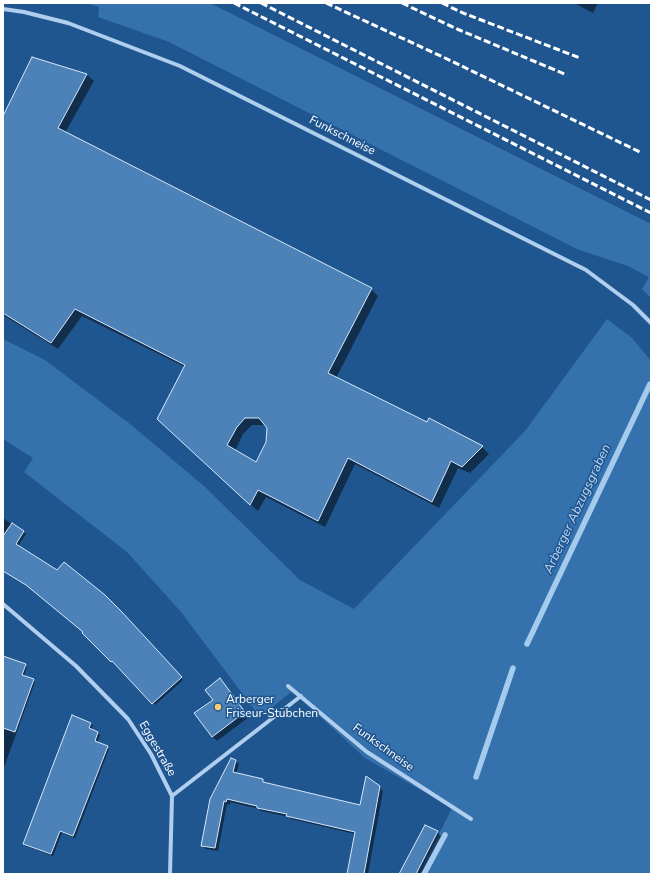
<!DOCTYPE html>
<html>
<head>
<meta charset="utf-8">
<style>
  body { margin:0 }
  #map { position:relative; width:654px; height:877px; overflow:hidden; background:#205690; font-family:"Nunito Sans",sans-serif }
  canvas { display:block }
  .frame { position:absolute; inset:0; border:4px solid #fff; pointer-events:none }
</style>
</head>
<body>
<div id="map">
<canvas width="654" height="877"></canvas>
<div class="frame"></div>
</div>
<script>
const c = document.querySelector('canvas').getContext('2d');
c.lineJoin = 'round';
function paint(path, color) {
  c.fillStyle = color;
  c.fill(path, 'evenodd');
}
function toPath(rows) {
  const path = new Path2D();
  for (const r of rows) {
    path.moveTo(r[0], r[1]);
    for (let i = 2; i < r.length; i += 2) path.lineTo(r[i], r[i + 1]);
  }
  return path;
}
function strokePath(path, color, width, dash) {
  c.strokeStyle = color;
  c.lineWidth = width;
  c.lineCap = dash ? 'butt' : 'round';
  c.setLineDash(dash || []);
  c.stroke(path);
}
function drawText(font, color, halo, rows, align = 'center') {
  c.font = font + ' "Nunito Sans",sans-serif';
  c.lineWidth = 3;
  c.setLineDash([]);
  c.textBaseline = 'middle';
  c.strokeStyle = halo;
  c.fillStyle = color;
  for (const [text, x, y, turn = 0] of rows) {
    c.save();
    c.translate(x, y);
    c.rotate((+turn || 0) * Math.PI / 180);
    c.textAlign = isNaN(turn) ? turn : align;
    if (halo) c.strokeText(text, 0, 0);
    c.fillText(text, 0, 0);
    c.restore();
  }
}
paint(toPath([
  [87,3,210,3,651,224,651,298,642,289,649,277,628,266,579,250,169,42,98,17,99,7],
  [607,319,632,338,651,361,651,874,419,874,452,808,365,758,302,700,291,692,260,717,181,612,127,552,24,472,33,458,3,439,3,339,45,360,130,424,204,486,300,580,354,609,525,431]
]), '#3471ad');
paint(toPath([
  [574,3,598,3,593,13],
  [87,75,94,81,65,133,371,289,378,296,336,378,427,423,430,420,482,447,489,454,470,473,458,468,439,508,355,464,325,527,266,497,258,511,166,426,185,367,82,316,58,349,3,315,3,118],
  [252,425,266,425,268,428,267,442,256,463,235,451,243,434],
  [3,518,26,534,18,546,121,612,183,680,155,705,115,662,114,663,83,633,84,632,29,587,3,570],
  [3,657,25,665,27,667,24,676,35,682,3,770],
  [220,680,249,717,217,741,212,736,214,700],
  [91,723,93,725,91,730,100,735,97,743,109,749,75,838,62,833,53,856,26,846,24,844],
  [235,761,239,764,236,774,263,780,266,784,361,806,379,787,383,791,368,874,348,874,355,834,291,819,289,817,261,811,259,809,230,802,230,805,227,804,218,851,206,849,202,846],
  [437,832,441,836,421,874,400,874]
]), '#0007');
strokePath(toPath([
  [527,644,650,384],
  [476,777,513,668],
  [424,874,445,835]
]), '#a4caee', 5.5);
const building = toPath([
  [32,57,87,74,58,128,372,288,328,373,427,422,429,418,483,446,462,467,451,461,432,502,348,458,318,521,258,490,250,505,157,419,185,365,75,309,51,343,3,313,3,116,32,57],
  [245,418,259,418,267,428,266,442,256,462,227,445,237,427,245,418],
  [12,523,24,531,16,544,57,570,64,562,105,595,121,611,182,677,152,704,112,661,111,662,82,633,83,632,26,585,3,571,3,536,12,523],
  [3,656,26,664,22,675,34,679,15,732,3,728,3,656],
  [220,678,245,712,212,737,194,713,213,700,205,690,220,678],
  [72,715,91,723,89,728,98,732,95,741,108,746,73,836,60,831,51,854,23,844,72,715],
  [231,758,236,760,233,772,263,779,263,782,360,805,366,776,380,786,364,874,347,874,355,832,286,816,287,814,257,808,257,806,227,799,226,802,224,801,215,848,201,846,210,799,231,758],
  [425,825,438,831,416,874,399,874,425,825]
]);
paint(building, '#4d82b8');
strokePath(building, '#d6e7f9', 1);
strokePath(toPath([
  [3,9,24,12,68,23,180,66,586,270,633,305,651,323],
  [3,604,76,666,128,719,151,754,172,796,301,696],
  [288,686,367,752,471,819],
  [170,874,172,796]
]), '#b0ceed', 4);
strokePath(toPath([
  [234,3,651,213],
  [261,3,651,200],
  [326,3,443,57,642,153],
  [402,3,457,29,567,75],
  [442,3,463,13,580,58]
]), '#fff', 3, [7, 3]);
for (const [x, y, r, color] of [
  [218,707,4,"#facc71"]
]) {
  const dot = new Path2D();
  dot.arc(x, y, r, 0, 2 * Math.PI);
  c.fillStyle = color;
  c.fill(dot);
  strokePath(dot, '#205690', 1.5);
}
drawText('12px', '#fff', '#205690', [
  ["Funkschneise",342,136,27],
  ["Funkschneise",383,748,36],
  ["Eggestraße",157,749,60]
]);
drawText('12px', '#fff', '#205690', [
  ["Arberger",226,700],
  ["Friseur-Stübchen",226,714]
], 'left');
drawText('italic 13px', '#bcd8f4', '#205690', [
  ["Arberger Abzugsgraben",578,509,-65]
]);
</script>
</body>
</html>
